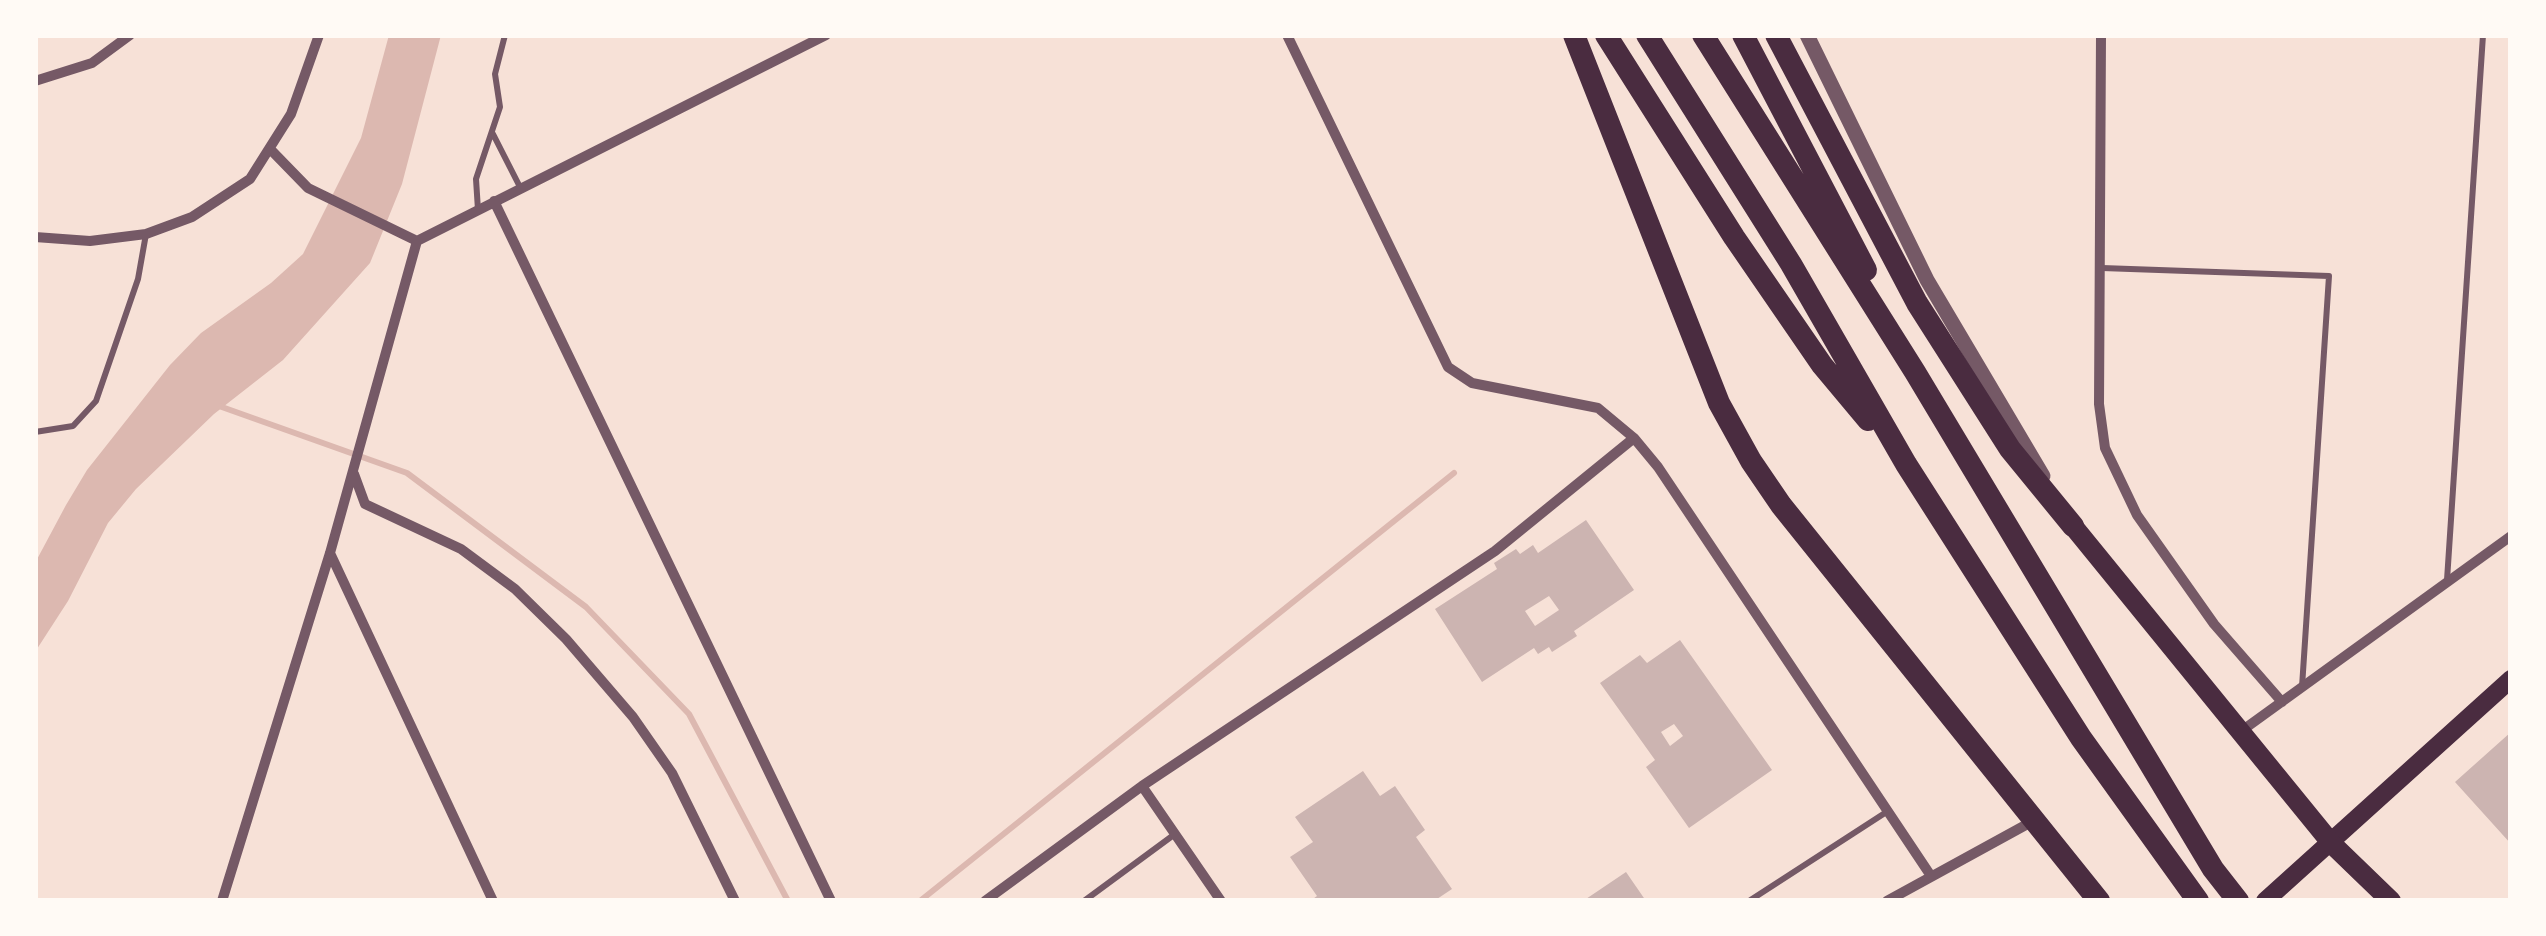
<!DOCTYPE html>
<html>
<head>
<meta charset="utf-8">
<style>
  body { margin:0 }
  #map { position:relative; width:2546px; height:936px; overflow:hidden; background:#f7e1d7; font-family:"Fira Sans",sans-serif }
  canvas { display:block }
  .frame { position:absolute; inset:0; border:38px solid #fffaf5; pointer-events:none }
</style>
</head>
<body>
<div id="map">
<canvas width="2546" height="936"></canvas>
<div class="frame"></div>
</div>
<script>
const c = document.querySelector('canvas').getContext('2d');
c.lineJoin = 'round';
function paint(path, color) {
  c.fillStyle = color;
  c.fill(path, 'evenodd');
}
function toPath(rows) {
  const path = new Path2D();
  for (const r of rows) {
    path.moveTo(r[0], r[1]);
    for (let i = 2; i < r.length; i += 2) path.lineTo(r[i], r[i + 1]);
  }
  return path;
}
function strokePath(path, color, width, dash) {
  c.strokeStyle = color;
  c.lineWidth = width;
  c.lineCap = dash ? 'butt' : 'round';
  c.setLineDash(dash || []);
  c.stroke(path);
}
paint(toPath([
  [389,35,441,35,402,184,370,263,283,360,214,414,136,489,108,523,68,601,35,652,35,563,66,505,87,470,170,365,201,333,271,283,303,254,361,138]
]), '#dcb8b0');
strokePath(toPath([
  [219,406,407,473,586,607,689,714,788,901],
  [920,901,1454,473]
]), '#dcb8b0', 6);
paint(toPath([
  [1586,520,1634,590,1574,631,1577,636,1552,652,1549,647,1538,654,1534,648,1482,682,1435,609,1497,569,1494,563,1516,549,1520,554,1533,545,1538,553],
  [1549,596,1559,610,1535,626,1525,611],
  [1680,640,1772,770,1689,828,1646,767,1655,760,1600,683,1640,655,1647,663],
  [1674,724,1683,736,1670,746,1661,732],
  [2511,732,2511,844,2455,782],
  [1363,771,1380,796,1395,786,1425,830,1416,837,1452,889,1434,901,1310,901,1317,896,1290,857,1313,842,1295,817],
  [1626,872,1646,901,1583,901]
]), '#ccb4b1');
strokePath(toPath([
  [493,134,521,189],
  [478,210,476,179,500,107,495,74,505,35],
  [2102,268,2329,276,2302,687],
  [35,432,73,426,96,401,138,279,146,234],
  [2447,580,2483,35],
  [1084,901,1175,834],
  [1749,901,1888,811]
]), '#755966', 6);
strokePath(toPath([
  [1287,35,1448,367,1472,383,1598,408,1634,438,1658,467,1931,876],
  [2101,35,2099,404,2105,448,2137,515,2214,624,2282,702],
  [35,81,92,63,130,35],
  [272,151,308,188,417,241],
  [494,201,831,901],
  [35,237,90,241,146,234,192,217,250,179,291,114,319,35],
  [354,474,365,504,461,549,515,589,566,639,633,717,672,773,735,901],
  [330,553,493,901],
  [2240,732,2511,536],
  [222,901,330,553,417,241,826,35],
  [985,901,1142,786],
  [1221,901,1142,786,1495,551,1634,438],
  [1887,901,2033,821]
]), '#755966', 10);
strokePath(toPath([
  [1807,35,1927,280,2043,476]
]), '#755966', 15);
strokePath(toPath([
  [2265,901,2511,679]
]), '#4a2c40', 18);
strokePath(toPath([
  [2073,526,2332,844,2391,901]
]), '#4a2c40', 20);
strokePath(toPath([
  [1574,35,1719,403,1751,461,1781,505,2099,901],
  [1606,35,1734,237,1822,365,1868,420],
  [1647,35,1791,264,1906,464,2081,738,2198,901],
  [1703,35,1915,372,2213,869,2238,901],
  [1743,35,1866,270],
  [1776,35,1917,303,2010,449,2073,526]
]), '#4a2c40', 22);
</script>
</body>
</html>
